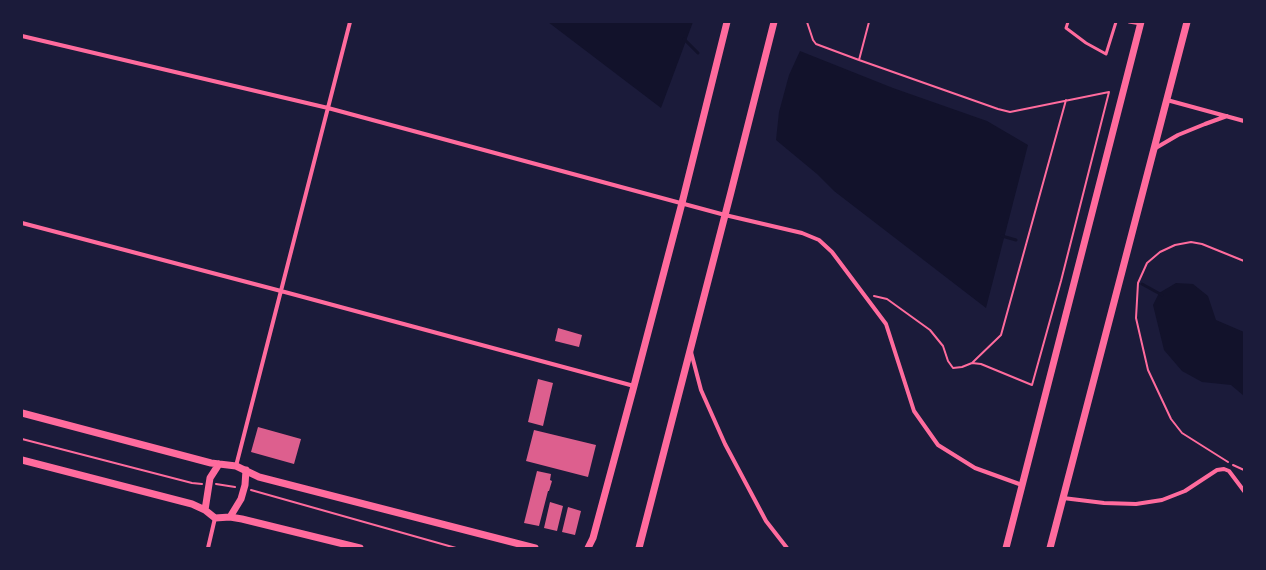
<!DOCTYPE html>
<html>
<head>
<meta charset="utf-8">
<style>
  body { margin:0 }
  #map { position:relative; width:1266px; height:570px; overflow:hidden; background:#1b1b3a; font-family:Arial,sans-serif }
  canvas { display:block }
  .frame { position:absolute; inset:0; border:23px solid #1b1b3a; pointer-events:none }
</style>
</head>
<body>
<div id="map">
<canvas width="1266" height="570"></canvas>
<div class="frame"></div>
</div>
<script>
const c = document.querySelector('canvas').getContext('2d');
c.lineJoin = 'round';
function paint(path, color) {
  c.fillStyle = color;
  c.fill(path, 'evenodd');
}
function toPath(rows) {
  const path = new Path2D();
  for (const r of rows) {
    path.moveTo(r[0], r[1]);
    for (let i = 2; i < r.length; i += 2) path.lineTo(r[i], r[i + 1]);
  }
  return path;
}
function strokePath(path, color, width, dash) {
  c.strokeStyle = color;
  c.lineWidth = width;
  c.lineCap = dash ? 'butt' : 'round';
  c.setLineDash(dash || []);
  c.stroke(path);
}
paint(toPath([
  [548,22,693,22,661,108],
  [800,51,893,88,987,121,1028,145,986,308,834,191,817,174,776,140,779,112,789,75],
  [1176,283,1193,284,1208,296,1216,320,1244,332,1244,396,1231,385,1202,382,1182,371,1164,350,1153,305,1159,293]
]), '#12122b');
strokePath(toPath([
  [684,39,698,53],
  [1002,236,1016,240],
  [1142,284,1162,295]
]), '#12122b', 3);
paint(toPath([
  [558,328,582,335,579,347,555,341],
  [538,379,553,383,543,426,528,422],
  [258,427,301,439,294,464,251,452],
  [534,430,596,445,588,477,526,461],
  [537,471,551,474,550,480,552,481,549,491,548,491,539,526,524,523],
  [550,502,563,506,557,531,544,528],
  [568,507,581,511,575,535,562,532]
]), '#dd5f8e');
strokePath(toPath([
  [807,22,813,40,816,44,859,60,998,109,1010,112,1109,92,1061,281,1032,385,981,364,972,363,962,367,953,368,948,361,943,346,930,330,887,299,874,296],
  [859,60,869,22],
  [972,363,1001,335,1066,100],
  [22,439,192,483,202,484],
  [1228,462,1182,433,1171,419,1148,370,1136,318,1138,283,1147,263,1160,252,1175,245,1191,242,1202,244,1244,261],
  [1233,465,1244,470],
  [216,484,235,487],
  [251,490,456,548]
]), '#ff6b9d', 2);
strokePath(toPath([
  [1068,22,1066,28,1086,43,1106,54,1116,22],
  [1129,22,1141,24]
]), '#ff6b9d', 3);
strokePath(toPath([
  [22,36,328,108,725,215,802,233,819,240,832,252,886,324,914,411,938,445,975,468,1022,485],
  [1167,100,1244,121],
  [1154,149,1178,135,1205,124,1227,116],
  [22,223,281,291,634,386],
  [691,352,701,390,725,444,766,521,787,548],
  [236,466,350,22],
  [1063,498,1104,503,1136,504,1162,500,1185,491,1217,470,1224,469,1229,471,1244,491],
  [208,548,215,518]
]), '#ff6b9d', 4);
strokePath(toPath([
  [22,413,211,463,236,466,259,477,535,548],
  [22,460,192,504,205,510,215,518,230,517,242,519,360,548],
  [205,510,210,478,219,464],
  [230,517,241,499,245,485,246,470],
  [588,548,593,538,634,386,682,203,727,22],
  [639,548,731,192,774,22],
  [1006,548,1141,22],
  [1050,548,1187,22]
]), '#ff6b9d', 7);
</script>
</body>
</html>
